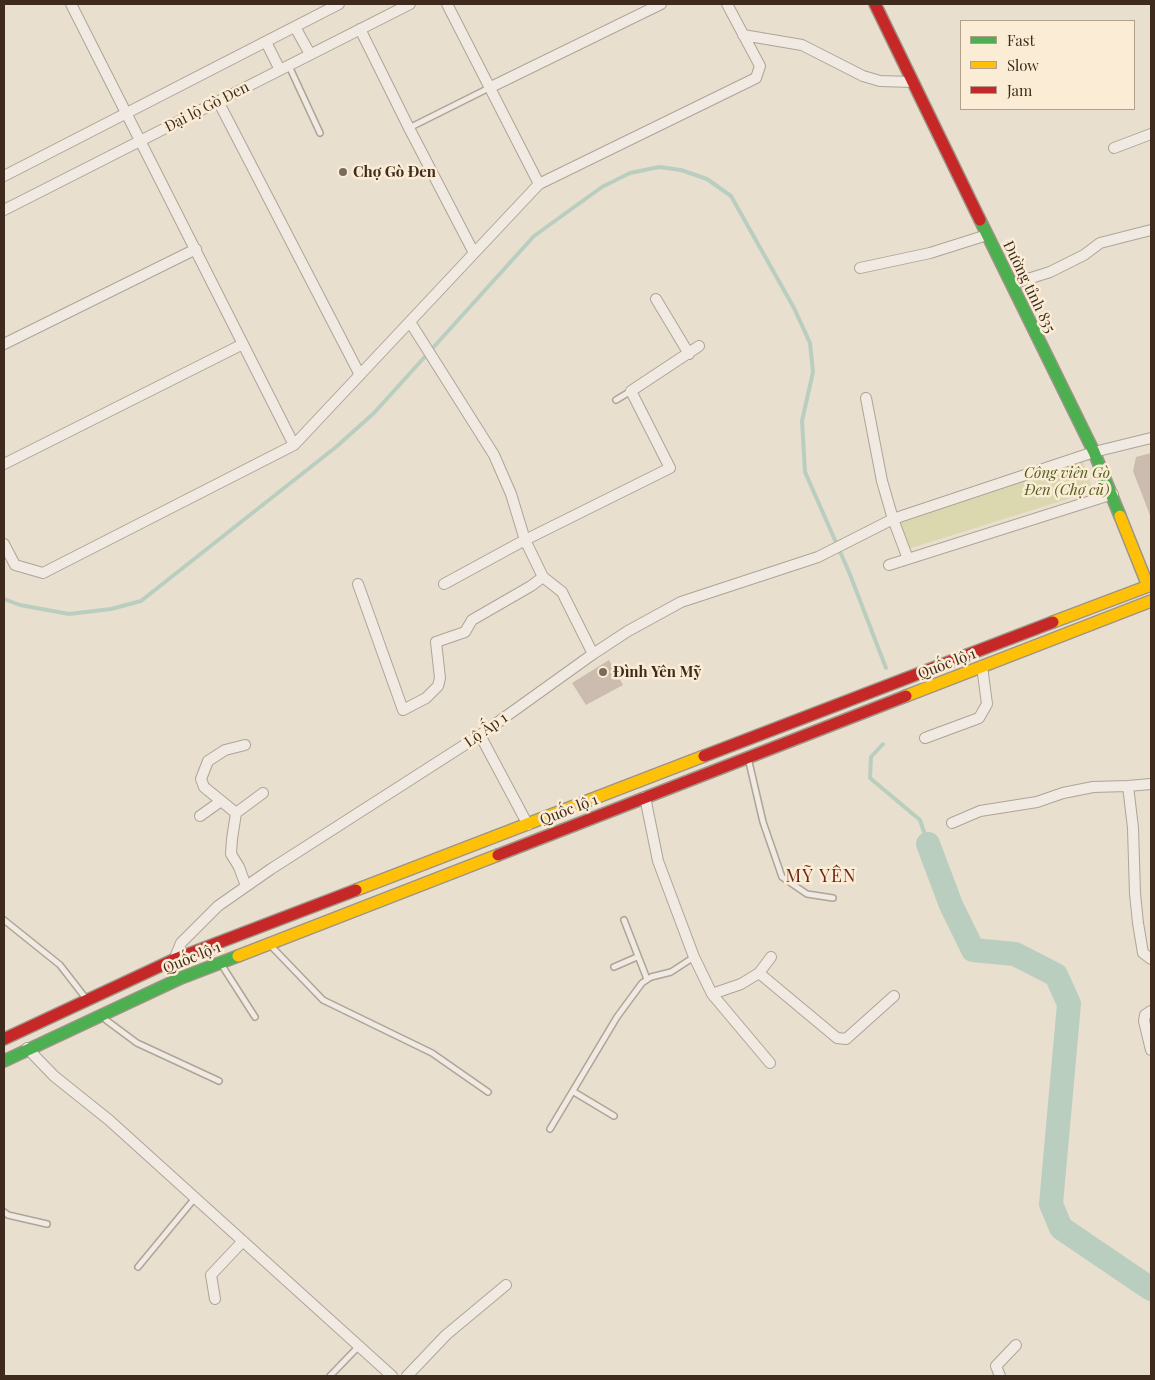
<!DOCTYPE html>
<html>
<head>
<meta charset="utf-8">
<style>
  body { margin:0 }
  #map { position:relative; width:1155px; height:1380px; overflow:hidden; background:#e8dfce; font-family:"Playfair Display",serif }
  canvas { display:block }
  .frame { position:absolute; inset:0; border:5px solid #3f2b1d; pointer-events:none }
  .legend { position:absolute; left:960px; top:20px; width:175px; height:90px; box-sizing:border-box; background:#faecd5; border:1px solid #af9f8b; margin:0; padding:6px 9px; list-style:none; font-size:15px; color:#3f2b1d }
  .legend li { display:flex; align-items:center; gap:10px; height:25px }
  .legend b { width:25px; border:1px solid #af9f8b }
</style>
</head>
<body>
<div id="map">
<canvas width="1155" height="1380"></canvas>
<div class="frame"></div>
<ul class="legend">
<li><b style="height:6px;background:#4caf50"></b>Fast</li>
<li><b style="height:6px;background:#ffc107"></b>Slow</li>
<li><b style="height:6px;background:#c62828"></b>Jam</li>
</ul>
</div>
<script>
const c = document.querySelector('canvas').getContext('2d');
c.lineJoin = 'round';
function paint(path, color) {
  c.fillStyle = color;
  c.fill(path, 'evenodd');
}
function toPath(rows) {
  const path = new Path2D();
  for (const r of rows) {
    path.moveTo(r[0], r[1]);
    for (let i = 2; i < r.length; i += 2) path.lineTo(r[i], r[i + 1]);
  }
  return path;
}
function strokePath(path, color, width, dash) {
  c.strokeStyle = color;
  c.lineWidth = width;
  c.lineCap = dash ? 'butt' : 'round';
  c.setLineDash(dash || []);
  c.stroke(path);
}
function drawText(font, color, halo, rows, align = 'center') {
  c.font = font + ' "Playfair Display",serif';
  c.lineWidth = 5;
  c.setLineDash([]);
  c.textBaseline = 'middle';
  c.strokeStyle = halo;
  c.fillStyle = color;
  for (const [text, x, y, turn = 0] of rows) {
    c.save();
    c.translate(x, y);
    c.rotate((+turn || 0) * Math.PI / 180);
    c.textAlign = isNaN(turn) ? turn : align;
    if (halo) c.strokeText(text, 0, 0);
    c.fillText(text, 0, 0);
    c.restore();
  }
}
paint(toPath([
  [1079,460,1083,462,1093,491,908,549,897,524,899,519]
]), '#dbd8af');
strokePath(toPath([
  [4,599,20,605,69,614,111,609,141,601,336,447,374,413,534,236,602,187,630,173,659,167,681,170,707,179,731,196,794,308,810,343,813,372,802,421,805,472,849,572,886,668],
  [883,744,871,757,870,778,920,820,928,844]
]), '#bacec0', 4);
strokePath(toPath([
  [928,844,951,905,973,950,1015,954,1056,975,1069,1004,1051,1204,1061,1228,1151,1289]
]), '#bacec0', 24);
paint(toPath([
  [1151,453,1151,518,1133,471,1136,457],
  [609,660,623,685,586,705,572,683]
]), '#ccbcaf');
const lane = toPath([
  [289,66,320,133],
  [409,128,491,87],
  [616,400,631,391],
  [749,762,763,822,782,877,807,894,833,898],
  [4,920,60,965,84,996],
  [624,920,647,979],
  [272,947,323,1000,432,1053,488,1092],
  [223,967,255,1017],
  [614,967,637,957],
  [106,1020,137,1043,219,1081],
  [574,1092,614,1116],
  [550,1129,617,1017,642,983,651,977,671,972,694,957],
  [4,1212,8,1215,47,1224],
  [138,1267,195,1198],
  [330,1376,359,1346]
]);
const street = toPath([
  [71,4,294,445],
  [447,4,539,184],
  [295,27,310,54],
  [360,29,409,128,474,253],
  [743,35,802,45,863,76,880,81,913,82],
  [266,42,280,70],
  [491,87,661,4],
  [218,101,360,375],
  [1114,148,1151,134],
  [4,176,339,4],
  [4,210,410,4],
  [860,268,930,253,987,235],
  [1012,284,1050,272,1084,255,1100,243,1151,230],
  [656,299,689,354],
  [410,322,494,455,511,494,525,540,543,577,562,592,593,654],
  [4,344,196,249],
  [866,398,882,481,893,519,908,559],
  [4,464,243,344],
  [4,544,15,565,43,573,294,445,539,184,756,78,760,66,727,4],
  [889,565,1113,494],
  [358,584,403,710,426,698,438,686,440,678,436,642,465,632,472,620,531,586,543,577],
  [444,584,525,540,670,468,631,391,699,346],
  [480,735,528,825],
  [925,738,979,718,987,704,982,666],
  [1151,784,1128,786,1133,828,1135,894,1138,923,1143,953,1151,959],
  [645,797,658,861,694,957,712,994,770,1063],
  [236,813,204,787,201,779,208,761,225,750,245,745],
  [200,816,221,801],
  [952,823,980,811,1037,802,1063,793,1093,787,1128,786],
  [246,886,239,867,231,854,232,839,236,813,263,793],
  [174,960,181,943,218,906,271,869,480,735,593,654,628,631,681,602,818,557,893,519,1094,452,1151,438],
  [759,973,837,1038,846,1039,894,996],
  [712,994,741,984,759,973,771,957],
  [1151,1011,1145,1015,1144,1021,1151,1050],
  [27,1048,54,1076,109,1120,392,1376],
  [215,1299,211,1275,243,1241],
  [407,1376,446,1335,506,1285],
  [1000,1376,996,1366,1016,1345]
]);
const fast = toPath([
  [980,220,1094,452,1120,516],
  [4,1061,181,978,238,956]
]);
const slow = toPath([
  [1120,516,1148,586],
  [1053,622,1151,585],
  [906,696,1151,601],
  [356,890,704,756],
  [238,956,498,855]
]);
const jam = toPath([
  [875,4,980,220],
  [704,756,1053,622],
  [498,855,906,696],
  [4,1039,173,960,356,890]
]);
strokePath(lane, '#aea498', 8);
strokePath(street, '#aea498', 12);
strokePath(fast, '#9e9487', 14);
strokePath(slow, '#9e9487', 14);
strokePath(jam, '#9e9487', 14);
strokePath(lane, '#f0eae2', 5);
strokePath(street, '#f0eae2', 10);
strokePath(fast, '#4caf50', 11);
strokePath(slow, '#ffc107', 11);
strokePath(jam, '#c62828', 11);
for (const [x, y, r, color] of [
  [343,172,5,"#7a6a5b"],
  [603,672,5,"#7a6a5b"]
]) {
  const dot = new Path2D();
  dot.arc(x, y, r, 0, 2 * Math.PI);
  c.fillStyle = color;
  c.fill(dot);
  strokePath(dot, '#faecd5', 2);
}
drawText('15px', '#3f2b1d', '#faecd5', [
  ["Đại lộ Gò Đen",207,107,-27],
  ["Đường tỉnh 835",1029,287,64],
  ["Quốc lộ 1",947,664,-21],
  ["Lộ Ấp 1",486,730,-35],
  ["Quốc lộ 1",569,810,-21],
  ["Quốc lộ 1",192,958,-22]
]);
drawText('bold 15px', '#3f2b1d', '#faecd5', [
  ["Chợ Gò Đen",353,172],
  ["Đình Yên Mỹ",613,672]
], 'left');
drawText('italic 15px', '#535e21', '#faecd5', [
  ["Công viên Gò",1067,473],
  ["Đen (Chợ cũ)",1067,490]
]);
c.letterSpacing = '1px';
drawText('18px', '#712417', '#faecd5', [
  ["MỸ YÊN",821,876]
]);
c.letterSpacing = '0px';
</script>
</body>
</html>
